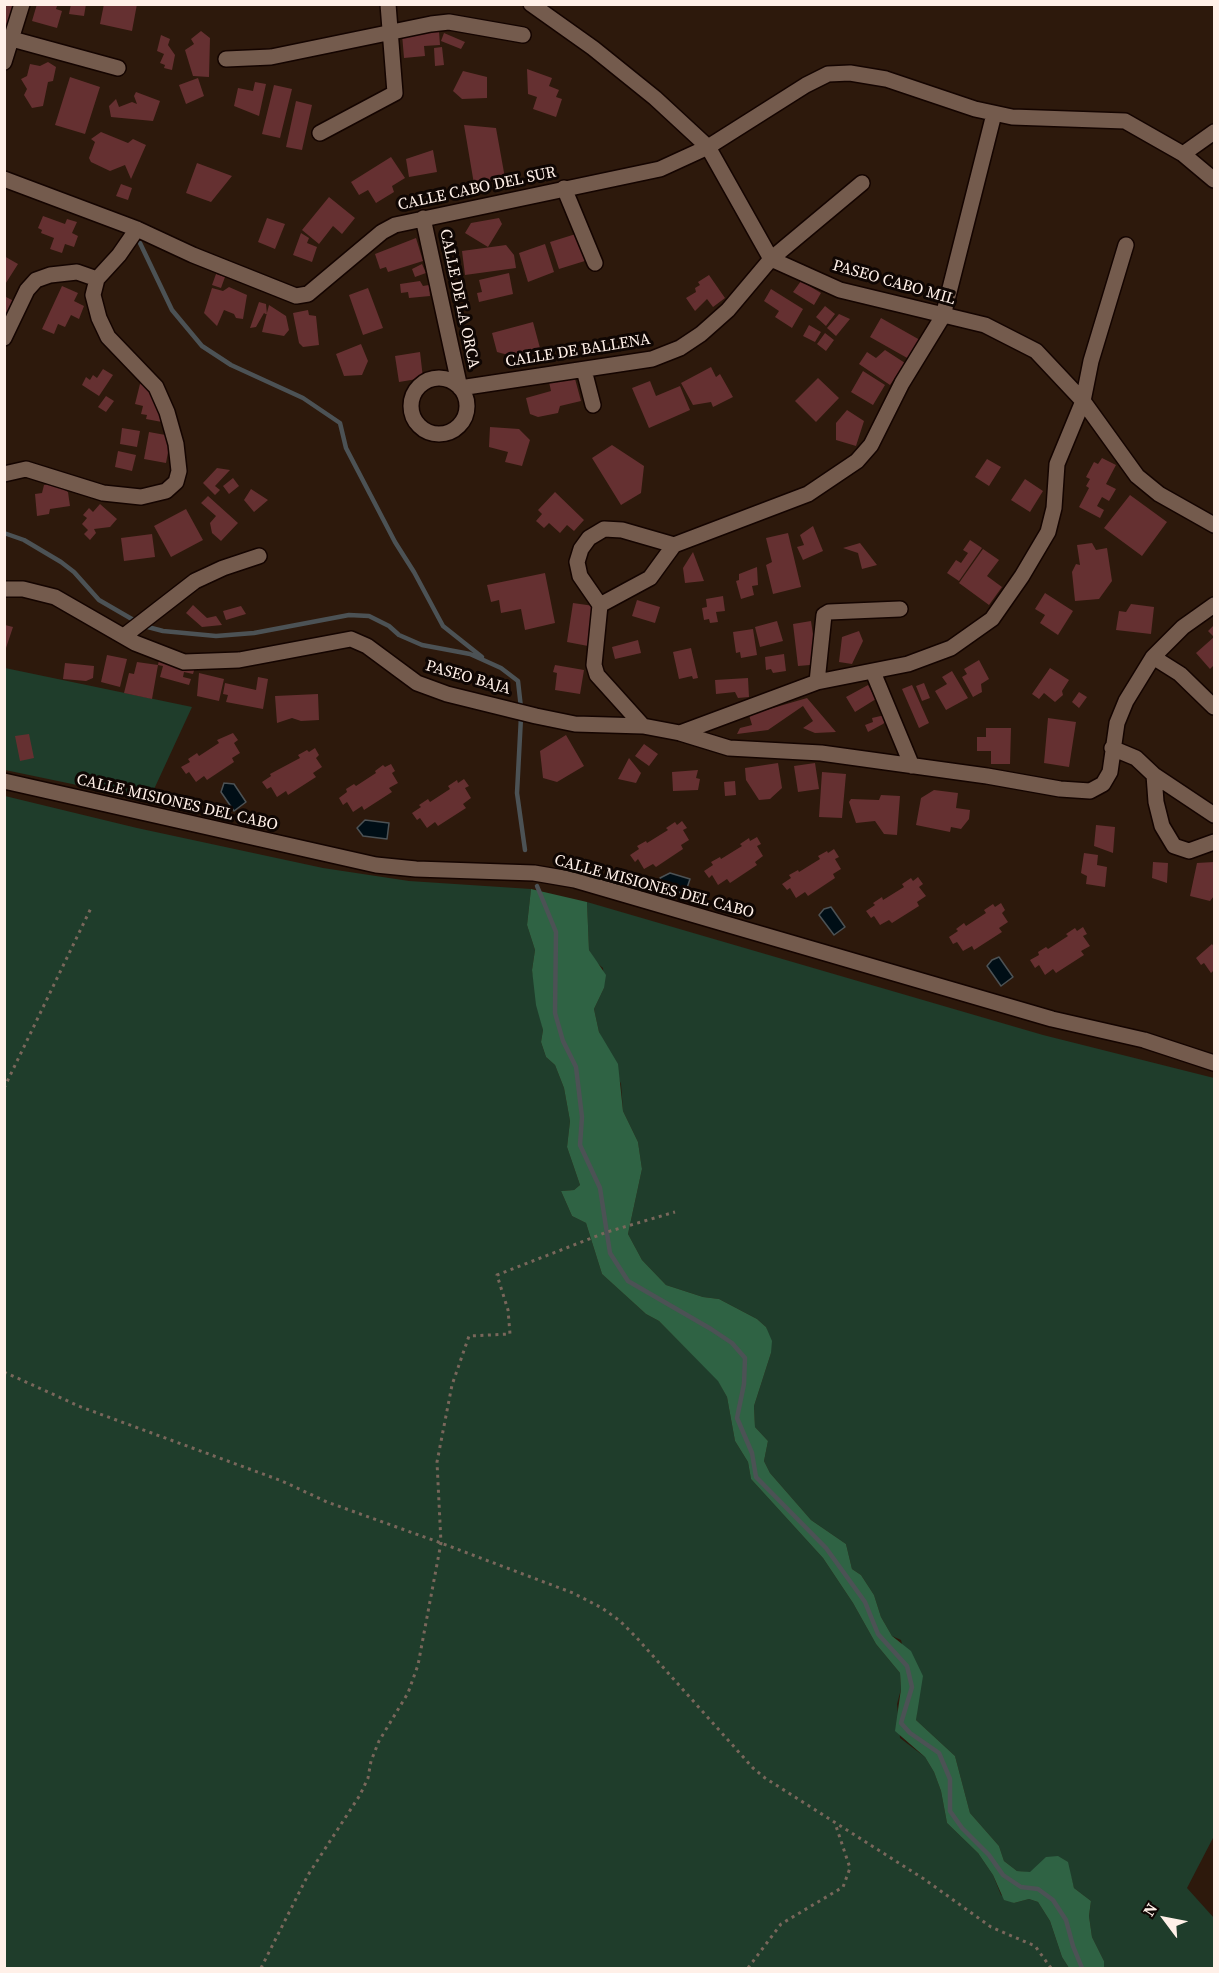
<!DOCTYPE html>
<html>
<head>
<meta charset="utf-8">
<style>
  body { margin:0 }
  #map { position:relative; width:1219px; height:1973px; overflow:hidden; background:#2d190c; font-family:"Source Serif 4",serif }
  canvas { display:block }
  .frame { position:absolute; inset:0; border:6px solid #fff0e8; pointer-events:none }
  .north { position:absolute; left:1135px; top:1889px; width:60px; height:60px; -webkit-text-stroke:4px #0f0603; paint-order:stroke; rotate:302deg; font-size:16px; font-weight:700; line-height:24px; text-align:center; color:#fff0e8 }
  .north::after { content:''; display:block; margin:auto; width:21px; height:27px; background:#fff0e8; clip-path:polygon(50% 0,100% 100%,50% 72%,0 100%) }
</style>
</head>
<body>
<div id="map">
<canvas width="1219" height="1973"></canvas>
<div class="frame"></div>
<div class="north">N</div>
</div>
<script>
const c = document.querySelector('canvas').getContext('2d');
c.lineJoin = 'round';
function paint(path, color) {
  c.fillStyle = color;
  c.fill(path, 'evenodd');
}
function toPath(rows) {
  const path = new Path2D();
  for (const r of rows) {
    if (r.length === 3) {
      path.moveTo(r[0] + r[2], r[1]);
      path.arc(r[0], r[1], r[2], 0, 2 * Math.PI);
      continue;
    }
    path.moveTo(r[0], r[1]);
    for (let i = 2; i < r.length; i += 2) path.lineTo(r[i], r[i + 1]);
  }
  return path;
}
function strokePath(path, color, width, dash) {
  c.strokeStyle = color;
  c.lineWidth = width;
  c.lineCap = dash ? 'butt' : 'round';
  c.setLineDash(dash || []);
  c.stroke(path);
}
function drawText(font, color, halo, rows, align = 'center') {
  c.font = font + ' "Source Serif 4",serif';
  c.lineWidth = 6;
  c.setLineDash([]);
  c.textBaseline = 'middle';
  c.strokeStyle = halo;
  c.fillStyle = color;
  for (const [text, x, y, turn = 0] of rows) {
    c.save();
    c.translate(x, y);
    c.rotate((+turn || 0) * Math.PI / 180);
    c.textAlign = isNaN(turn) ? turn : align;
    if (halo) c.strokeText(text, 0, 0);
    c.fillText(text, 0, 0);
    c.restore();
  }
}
paint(toPath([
  [5,668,192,707,149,800,5,770],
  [5,796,137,828,323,868,409,881,531,889,527,925,535,950,532,970,543,1030,541,1042,546,1057,555,1065,564,1088,570,1121,567,1147,580,1185,574,1190,561,1191,572,1216,586,1223,602,1274,646,1314,659,1321,718,1380,727,1397,735,1441,748,1462,751,1479,823,1558,853,1603,876,1644,900,1673,901,1689,897,1704,900,1738,925,1757,934,1772,941,1791,947,1823,978,1853,993,1875,1001,1895,1014,1903,1029,1899,1038,1902,1050,1921,1062,1957,1069,1968,5,1968],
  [587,902,1043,1035,1214,1078,1214,1836,1187,1888,1214,1918,1214,1968,1104,1968,1104,1961,1092,1937,1089,1916,1091,1901,1074,1888,1071,1877,1017,1871,1004,1861,999,1846,970,1813,955,1756,916,1720,917,1703,901,1640,892,1636,881,1617,874,1595,861,1575,852,1569,846,1544,811,1520,770,1473,764,1461,768,1441,755,1427,754,1406,771,1353,766,1327,757,1319,719,1299,703,1297,666,1285,642,1260,628,1234,642,1169,638,1142,623,1111,621,1084,599,1032,594,1009,604,988,603,968,596,962,589,950]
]), '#1f3d2b');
paint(toPath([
  [531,889,587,902,589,950,606,975,604,988,594,1009,599,1032,618,1064,623,1111,638,1142,642,1169,628,1234,642,1260,666,1285,703,1297,719,1299,757,1319,766,1327,772,1341,771,1353,754,1406,755,1427,768,1441,764,1461,770,1473,811,1520,846,1544,852,1569,861,1575,874,1595,881,1617,892,1636,911,1651,923,1676,916,1720,955,1756,970,1813,999,1846,1004,1861,1017,1871,1030,1872,1046,1857,1058,1856,1068,1862,1074,1888,1091,1901,1089,1916,1092,1937,1104,1961,1104,1968,1069,1968,1062,1957,1050,1921,1038,1902,1029,1899,1014,1903,1004,1900,993,1875,978,1853,947,1823,941,1791,934,1772,925,1757,895,1731,901,1689,900,1673,876,1644,853,1603,823,1558,751,1479,748,1462,735,1441,727,1397,718,1381,659,1321,646,1314,602,1274,586,1223,572,1216,561,1191,574,1190,580,1185,567,1147,570,1121,564,1088,555,1065,546,1057,541,1042,543,1030,536,1005,532,970,535,950,527,925]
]), '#2f6344');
const water = toPath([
  [224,783,234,784,246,802,234,811,221,792,224,783],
  [365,820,389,823,387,839,363,836,357,828,365,820],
  [670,873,690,879,685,894,665,888,660,878,670,873],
  [831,907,845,927,834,935,819,915,824,909,831,907],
  [999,957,1013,977,1001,986,987,966,992,960,999,957]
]);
paint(water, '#000e16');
strokePath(water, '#4c5255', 1.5);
strokePath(toPath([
  [140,243,172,310,202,346,231,365,303,398,340,423,346,448,395,542,414,572,443,626,482,657],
  [4,533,24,540,61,562,74,572,99,600,137,622],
  [144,626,163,631,216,636,254,633,349,615,369,616,389,626,399,635,422,645,470,654,501,668,518,681,521,708],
  [521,717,517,793,525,850],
  [537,886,556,932,555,1013,563,1041,576,1067,582,1117,580,1145,600,1188,610,1253,628,1281,711,1329,732,1343,745,1358,744,1384,737,1418,752,1453,756,1477,826,1548,865,1602,878,1634,907,1666,912,1687,901,1723,910,1733,939,1753,950,1779,950,1811,962,1828,989,1855,1003,1875,1021,1887,1038,1889,1053,1900,1066,1920,1073,1946,1082,1968]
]), '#4c5255', 4.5);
paint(toPath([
  [4,4,16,4,4,40],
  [37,4,54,4,57,6,56,9,62,11,57,28,32,21],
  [71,4,86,4,84,16,69,14],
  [104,4,137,4,132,31,100,24],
  [201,31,210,38,209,77,193,76,185,50,194,44,191,39],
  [439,31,440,45,424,46,425,56,404,58,402,34],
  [444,33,465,42,461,49,441,41],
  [161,35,170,39,168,45,175,55,172,70,164,68,165,65,160,63,164,54,157,51],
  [442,47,444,65,435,66,434,48],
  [48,62,56,67,53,81,48,82,43,106,32,108,24,95,27,89,21,79,27,76,30,64,40,66],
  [527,69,552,78,549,86,559,90,556,97,562,99,556,117,533,109,537,97,528,94],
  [463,71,487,77,487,98,462,99,453,91],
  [70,77,100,87,85,134,55,125],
  [198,78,204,96,186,104,179,85],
  [255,82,266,84,259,116,234,106,238,88,253,91],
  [274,85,292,89,280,138,262,134],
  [136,92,160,101,153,121,111,117,109,106,116,99,119,107,132,102,137,104,134,96],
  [296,101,312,105,302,150,286,147],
  [464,125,496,128,505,178,474,184],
  [101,132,128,143,133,139,146,145,131,179,125,165,110,171,91,162,89,158,95,142,91,139],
  [433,150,437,172,409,177,406,159],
  [391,157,405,178,392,186,394,192,376,203,368,190,359,195,351,182],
  [197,163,232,176,211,202,186,193],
  [121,184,132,188,128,200,116,196],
  [329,197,355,218,342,234,333,226,319,244,302,230],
  [43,216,65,224,67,219,77,222,72,233,78,236,74,247,65,244,62,253,50,249,54,238,41,233,42,230,38,228],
  [267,218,285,224,275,249,258,242],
  [499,218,502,224,488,247,465,233,471,223],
  [301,233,309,238,307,243,317,247,312,262,293,255],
  [579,233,588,260,559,269,550,242],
  [416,238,423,261,388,272,386,267,380,269,375,254],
  [545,244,554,272,528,282,519,253],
  [506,245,514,255,516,268,465,275,462,251],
  [4,256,18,264,4,286],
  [422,264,426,273,415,277,412,269],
  [509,273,513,294,479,302,477,293,482,292,479,280],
  [216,274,225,277,221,288,212,285],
  [709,275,725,298,713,307,707,299,695,311,686,298,696,292,695,288,700,285,698,282],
  [420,281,423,286,429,285,430,296,409,298,408,292,401,293,400,284],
  [801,281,821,293,814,305,793,292],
  [62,286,78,293,74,301,84,306,79,319,71,315,65,327,58,324,54,334,42,329],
  [229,287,247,295,243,319,236,318,234,314,224,310,217,326,204,313,212,288,223,291],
  [368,288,383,328,363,335,349,295],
  [771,289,803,309,792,328,775,317,779,311,764,301],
  [4,296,14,301,4,318],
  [259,302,266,304,267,315,264,313,256,327,250,328],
  [269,305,286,316,289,330,284,336,262,332],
  [825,306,835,314,826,326,816,317],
  [308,310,309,315,316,316,319,345,303,347,299,343,293,313],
  [839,314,850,319,836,336,827,328],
  [881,318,920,340,909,359,870,337],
  [533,322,540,348,512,356,497,352,492,333],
  [809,325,821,332,815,342,803,336],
  [825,333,834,340,826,351,817,344],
  [361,344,368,361,362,375,344,376,336,354],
  [885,350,905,363,890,385,859,364,867,352,876,358],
  [420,352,423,378,399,382,395,356],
  [711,367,716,377,720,374,733,397,713,407,711,402,693,405,681,383],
  [103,369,113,375,99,396,82,385,86,377,90,380,93,375,97,378],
  [863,371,885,385,873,405,851,392],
  [574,375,581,401,560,406,558,413,538,417,530,414,526,398,551,391,549,382],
  [818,378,839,398,816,422,795,401],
  [650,381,656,396,680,386,690,410,649,428,632,388],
  [140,384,150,386,149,391,159,400,162,422,146,419,147,415,141,414,143,406,135,404],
  [106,396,114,401,106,412,98,407],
  [847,410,864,421,856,446,836,440,836,423],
  [490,427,519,429,530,440,522,466,505,462,508,452,489,447],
  [122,428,140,431,137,447,120,444],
  [149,432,171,436,166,463,144,459],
  [612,445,644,466,641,493,621,505,592,458],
  [118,451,136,455,132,471,115,467],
  [1102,458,1116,465,1106,484,1116,489,1109,501,1102,497,1097,506,1104,510,1100,518,1079,507,1089,488,1086,486,1090,479,1086,477,1094,462,1098,464],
  [987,459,1001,467,989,486,975,477],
  [217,468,230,470,215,486,220,490,215,495,203,483],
  [233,478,239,486,229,494,223,486],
  [1025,479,1043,491,1030,512,1011,500],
  [53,483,68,492,70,506,50,509,49,514,37,516,35,494,42,493,44,485],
  [251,489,268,500,254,512,244,500],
  [555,492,584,520,574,531,567,525,560,533,549,523,544,528,536,521,542,514,538,510],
  [1130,495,1167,522,1142,556,1104,528],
  [208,496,238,523,221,541,212,533,210,523,216,516,201,503],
  [100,504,117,519,110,527,94,529,96,533,90,540,84,534,88,530,82,524,87,518,83,515,89,508,93,512],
  [186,509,203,540,171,557,154,526],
  [813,526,823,551,803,560,797,547,804,545,800,535],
  [788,533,801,587,773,594,766,565,772,562,766,538],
  [152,534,155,557,124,561,121,538],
  [970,540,982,548,959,581,947,573,956,560,961,563,968,553,963,550],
  [860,543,877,565,862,569,858,553,843,548],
  [1092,543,1096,550,1107,548,1112,581,1099,599,1075,601,1072,572,1076,564,1080,565,1077,545],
  [983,549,999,560,987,576,1002,587,989,605,959,583],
  [693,552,704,581,685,583,683,568],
  [757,567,758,585,752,586,754,595,741,599,736,581,739,580,739,574],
  [545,573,555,623,525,630,521,609,501,613,499,600,491,602,487,585],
  [1045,593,1073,611,1058,635,1040,623,1045,615,1035,609],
  [723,596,725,611,716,612,718,622,710,623,709,619,704,620,702,608,707,607,706,599],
  [637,600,660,607,655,623,632,616],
  [573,603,594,606,588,646,567,642],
  [1131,604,1154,607,1151,634,1116,630,1119,611,1126,612],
  [193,605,207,618,216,616,222,625,202,627,186,613],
  [241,606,246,614,226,620,223,611],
  [777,621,783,641,760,647,755,627],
  [811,621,816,655,810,665,798,666,793,624],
  [5,625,13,627,5,651],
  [1214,625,1214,665,1210,669,1196,653,1214,637,1208,631],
  [753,629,757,655,741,658,740,652,736,653,733,632],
  [859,631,863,641,852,664,839,662,842,637],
  [638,640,641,653,615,659,612,647],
  [691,648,698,678,693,679,692,676,679,679,673,652],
  [784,654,786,671,773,673,771,669,766,670,765,657],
  [107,655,127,659,120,687,101,682],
  [159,660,195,667,193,674,184,672,183,677,191,679,189,685,160,677,163,666,158,665,152,699,124,693,129,673,134,674,137,662,158,665],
  [979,660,989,679,981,684,982,692,973,697,962,677,967,674,964,669],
  [65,663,94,666,93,678,86,681,63,679],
  [555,665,584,670,580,694,555,690,557,673,553,672],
  [1050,668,1069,680,1062,691,1063,695,1055,702,1044,693,1039,699,1032,694],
  [952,671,968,698,946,710,935,691,947,684,942,677],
  [199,673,224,679,219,701,197,696],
  [258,677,268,679,263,709,226,702,228,695,223,694,225,683,256,690],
  [748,678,749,697,738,698,735,692,716,694,715,680],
  [924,683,930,698,922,701,916,686],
  [868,685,876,699,855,712,846,697],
  [912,685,929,723,919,728,902,689],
  [1079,692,1087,697,1079,708,1072,702],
  [318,694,319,720,301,721,292,718,277,723,275,696],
  [807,698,836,732,815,733,803,728,813,721,803,706,768,730,737,734,740,728,752,725,749,715],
  [885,715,886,721,883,724,868,732,865,725,873,722,872,718],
  [1048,718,1076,722,1069,767,1044,763],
  [986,728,1011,728,1010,764,991,764,991,751,977,751,977,737,986,737],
  [233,733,238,740,234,743,240,753,232,758,234,762,207,780,204,776,196,782,189,772,186,774,181,767,190,762,188,759,197,753,199,756,219,743,217,740],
  [29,734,34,758,20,761,15,736],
  [566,735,584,766,557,782,543,778,540,751],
  [644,744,658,754,649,766,635,756],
  [315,748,319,755,316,758,322,767,313,773,316,777,288,795,286,791,277,797,271,787,267,789,262,782,271,776,270,774,300,758,298,755,307,750,309,752],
  [629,758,641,773,636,783,618,779],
  [778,763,782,788,770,799,759,800,746,780,745,768],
  [815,763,819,789,798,792,794,766],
  [391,764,395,771,392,773,398,783,389,788,392,792,364,810,362,806,353,812,347,802,343,805,339,798,347,792,346,789,354,784,356,786,376,773,375,771,383,765,385,767],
  [698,770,696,778,700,779,698,790,673,791,672,772],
  [822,772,846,774,842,818,819,817],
  [464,779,469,786,465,788,471,798,463,804,466,808,438,826,435,822,427,828,420,818,417,820,412,813,421,807,419,805,428,799,430,802,450,789,448,786,457,780,458,783],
  [735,781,736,795,725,796,724,782],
  [934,790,958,793,956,808,970,810,969,819,961,829,951,827,950,832,916,825,921,798],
  [881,795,900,796,897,835,884,834,875,821,856,823,849,802,851,799,879,800],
  [682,821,687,828,683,830,689,840,681,845,683,849,656,867,653,864,644,869,638,859,635,862,630,855,639,849,637,846,646,841,647,843,668,830,666,828,675,822,677,825],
  [1096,825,1115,827,1113,853,1094,846],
  [757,837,761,844,757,846,763,856,755,862,757,865,730,883,727,879,718,885,712,875,709,878,704,871,713,865,711,862,720,857,721,859,742,846,740,844,749,838,750,841],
  [834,849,839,857,835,859,841,869,833,874,835,878,808,896,805,892,796,898,790,888,787,890,782,884,791,878,789,875,798,870,799,872,820,859,818,856,827,851,828,853],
  [1084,853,1098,855,1097,865,1107,867,1105,887,1086,884,1087,876,1081,873],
  [1153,862,1168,863,1167,883,1152,878],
  [1214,862,1214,896,1210,901,1190,896,1197,863],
  [918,877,923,884,919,887,926,896,917,902,919,906,892,923,889,920,880,925,874,916,871,918,866,911,875,905,873,903,882,897,883,900,904,887,902,884,911,878,913,881],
  [1001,903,1005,910,1002,913,1008,922,999,928,1002,932,974,950,972,946,963,951,957,942,953,944,949,937,958,931,956,929,964,923,966,926,986,913,984,910,993,904,995,907],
  [1083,927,1087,934,1083,936,1090,946,1081,951,1084,955,1056,973,1053,969,1045,975,1039,965,1035,968,1030,960,1039,955,1038,952,1046,947,1048,949,1068,936,1066,934,1075,928,1077,931],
  [1212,944,1214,947,1214,970,1211,973,1204,963,1201,965,1196,958]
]), '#653031');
const minor = toPath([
  [531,4,593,48,655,98,708,147,771,259,840,290,985,325,1036,351,1083,401,1137,476,1159,494,1214,525],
  [12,39,118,68],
  [226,59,271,57,431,24,449,22,523,35],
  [4,62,22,4],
  [320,133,395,93,388,4],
  [1183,154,1214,132],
  [4,179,137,229,193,255,296,296,308,294,382,232,395,225,660,169,708,147,806,85,828,74,850,73,886,79,975,109,1012,117,1125,121,1183,154,1214,180],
  [564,188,595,263],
  [423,218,460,388,652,359,680,348,701,334,728,310,771,259,862,183],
  [4,338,27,290,36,280,50,275,77,272,97,279],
  [584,370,593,405],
  [439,406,28],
  [4,474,26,469,103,493,141,497,166,491,176,482,179,471,176,444,167,412,156,387,108,337,99,318,93,295,97,279,119,255,137,229],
  [674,545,808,494,857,461,871,445,902,383,943,316,994,114],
  [4,589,23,589,55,597,135,643,184,662,239,660,351,639,367,646,417,683,447,694,536,716,575,724,643,726,680,733,729,748,821,753,987,776,1060,789,1090,791,1103,784,1110,772,1117,723,1126,701,1153,657,1183,627,1214,605],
  [600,605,650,578,674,545],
  [124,636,195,581,223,568,259,556],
  [1153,657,1180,674,1214,707],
  [873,672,912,766],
  [817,682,824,615,829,612,900,609],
  [643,726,597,675,594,665,600,605,580,576,577,562,581,549,589,538,604,529,622,530,674,545],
  [680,733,817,682,908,664,951,648,992,619,1022,576,1048,532,1054,508,1057,464,1083,401,1091,361,1126,245],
  [1112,748,1136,758,1154,775,1214,815],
  [1154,775,1156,802,1162,826,1174,846,1189,851,1214,842],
  [4,781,376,865,416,869,534,873,575,880,1052,1019,1144,1040,1214,1063]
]);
strokePath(minor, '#140400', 18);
strokePath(toPath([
  [4,1088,92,906],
  [4,1372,81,1407,282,1481,327,1502,441,1543,573,1593,602,1608,620,1621,636,1637,753,1768,765,1778,924,1879,991,1927,1035,1946,1051,1968],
  [261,1968,308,1875,360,1795,368,1778,371,1761,379,1741,408,1693,418,1665,441,1543,437,1462,452,1385,469,1336,510,1334,508,1310,497,1275,607,1232,675,1212],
  [748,1968,781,1924,843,1887,850,1868,836,1826]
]), '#79675b', 3, [3, 4.5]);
strokePath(minor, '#745b4d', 15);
drawText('16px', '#fff0e8', '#0f0603', [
  ["CALLE CABO DEL SUR",477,189,-12],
  ["PASEO CABO MIL",894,283,16],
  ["CALLE DE LA ORCA",459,299,78],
  ["CALLE DE BALLENA",578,351,-9],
  ["PASEO BAJA",468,678,16],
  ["CALLE MISIONES DEL CABO",177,803,13],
  ["CALLE MISIONES DEL CABO",654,887,15]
]);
</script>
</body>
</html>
